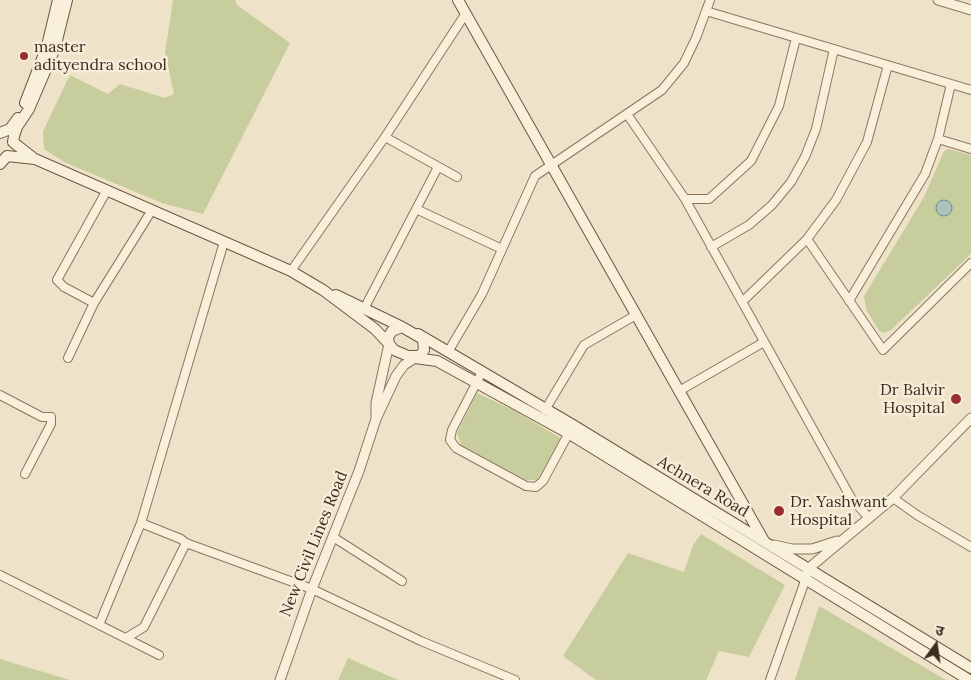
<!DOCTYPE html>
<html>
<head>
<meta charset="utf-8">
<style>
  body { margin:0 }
  #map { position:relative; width:971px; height:680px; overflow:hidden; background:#eee3c9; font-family:Lora,"Noto Sans Devanagari",serif }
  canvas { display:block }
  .north { position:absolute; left:911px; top:620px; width:50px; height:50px; -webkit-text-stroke:4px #f6edd9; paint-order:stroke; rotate:14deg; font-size:14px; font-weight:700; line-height:20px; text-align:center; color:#3b2e21 }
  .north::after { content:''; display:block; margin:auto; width:18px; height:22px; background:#3b2e21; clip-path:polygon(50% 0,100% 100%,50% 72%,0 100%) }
</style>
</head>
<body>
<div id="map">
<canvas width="971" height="680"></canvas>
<div class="north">उ</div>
</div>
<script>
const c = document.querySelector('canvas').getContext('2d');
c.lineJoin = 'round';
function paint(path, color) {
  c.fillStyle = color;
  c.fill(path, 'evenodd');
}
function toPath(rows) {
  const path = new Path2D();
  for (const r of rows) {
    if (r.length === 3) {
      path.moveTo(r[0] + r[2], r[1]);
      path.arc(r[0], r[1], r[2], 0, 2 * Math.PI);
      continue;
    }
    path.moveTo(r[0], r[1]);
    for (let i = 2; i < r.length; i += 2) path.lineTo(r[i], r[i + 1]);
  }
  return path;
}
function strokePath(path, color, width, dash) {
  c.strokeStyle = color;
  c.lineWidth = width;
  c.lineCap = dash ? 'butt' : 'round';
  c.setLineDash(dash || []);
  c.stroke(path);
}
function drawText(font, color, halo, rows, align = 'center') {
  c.font = font + ' Lora,serif';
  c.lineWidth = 5;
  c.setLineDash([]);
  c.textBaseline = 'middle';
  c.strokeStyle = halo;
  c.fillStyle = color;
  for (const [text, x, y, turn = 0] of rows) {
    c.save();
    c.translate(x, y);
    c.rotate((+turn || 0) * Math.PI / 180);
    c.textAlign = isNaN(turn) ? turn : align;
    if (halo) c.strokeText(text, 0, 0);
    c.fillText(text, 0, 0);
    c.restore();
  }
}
paint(toPath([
  [173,0,235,0,237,5,290,43,203,214,162,203,66,163,44,149,43,131,70,75,108,94,120,84,165,98,174,94,165,53],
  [948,149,971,155,971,254,891,330,885,333,879,331,866,309,864,296,924,197,944,151],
  [477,393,515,411,562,439,538,480,526,480,461,445,457,433],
  [701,534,785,585,749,657,719,651,706,680,596,680,563,656,628,553,684,572,693,545],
  [819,606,946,680,795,680],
  [348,658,398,680,338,680],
  [0,659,70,680,0,680]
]), '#c7cd9c');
const water = toPath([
  [944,208,8]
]);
paint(water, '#aac3bb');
strokePath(water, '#709189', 1);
const minor = toPath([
  [706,11,971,90],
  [627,114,685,199,851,498,869,518],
  [385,137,457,177],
  [938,139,971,149],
  [685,199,709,199,751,161,779,106,796,38],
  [416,209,502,249],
  [807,239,883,350,971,263],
  [711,247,749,225,772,205,791,182,805,157,816,129,834,49],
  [291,271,385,137,466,13],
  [849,301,925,174,938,139,951,84],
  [742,302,807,239,836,200,867,142,888,65],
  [94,303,64,287,57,280,107,190],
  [365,307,438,167],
  [448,352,482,294,535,176,662,90,684,63,696,38,710,0],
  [68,358,94,303,152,210],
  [482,372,452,430,450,440,456,448,526,486,536,487,543,481,571,429],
  [679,391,764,342],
  [0,395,42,417,51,417,51,424,25,474],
  [545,410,584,345,636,315],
  [893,498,917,515,971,547],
  [141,523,181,539,186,543,312,589,421,641,515,680],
  [333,537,402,581],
  [0,575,159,655],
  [99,625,141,523,224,242],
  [126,638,144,627,186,543],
  [770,680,806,578]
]);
const tertiary = toPath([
  [938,0,971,10],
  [389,344,376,403,376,419,396,376,404,365,415,358],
  [774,545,792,549,812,549,837,541],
  [807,574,809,568,893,498,971,418],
  [280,680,312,589,359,471,376,419]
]);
const secondary = toPath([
  [458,0,764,541],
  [25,103,47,46,58,0],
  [0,133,10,129,18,118],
  [32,157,13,142,14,136,17,127,29,109,55,48,67,0],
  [0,164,7,156,35,159,291,271,323,290,375,329,389,344],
  [336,295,402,327],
  [402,327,423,339,424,350,420,356,408,356,394,350,389,344,388,337,392,331,402,327],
  [418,334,573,425,971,668],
  [415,358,437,361,568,433,969,680]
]);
strokePath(minor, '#8b765d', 10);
strokePath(tertiary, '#8b765d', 11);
strokePath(secondary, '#6d5740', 12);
strokePath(minor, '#f9f0dc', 8);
strokePath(tertiary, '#f9f0dc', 9);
strokePath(secondary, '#f9f0dc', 10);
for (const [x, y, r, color] of [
  [24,56,5,"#992e2f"],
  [956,399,6,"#992e2f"],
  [779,511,6,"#992e2f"]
]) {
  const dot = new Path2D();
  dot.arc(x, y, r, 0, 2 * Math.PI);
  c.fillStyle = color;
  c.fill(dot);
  strokePath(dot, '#f6edd9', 2);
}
drawText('16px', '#3b2e21', '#f6edd9', [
  ["master",34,47],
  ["adityendra school",34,65],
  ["Dr Balvir",945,390,"right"],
  ["Hospital",945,408,"right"],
  ["Dr. Yashwant",790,502],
  ["Hospital",790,520]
], 'left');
drawText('16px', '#3b2e21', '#f6edd9', [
  ["Achnera Road",703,487,31],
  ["New Civil Lines Road",314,544,-68]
]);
</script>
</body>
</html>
